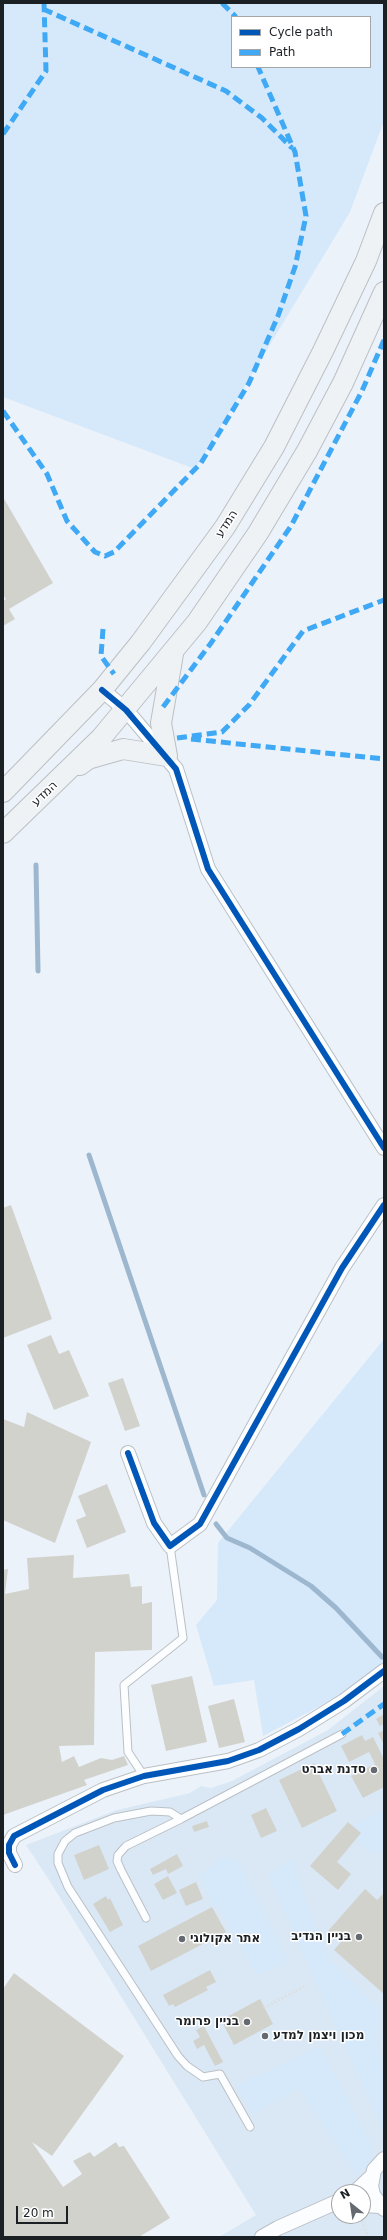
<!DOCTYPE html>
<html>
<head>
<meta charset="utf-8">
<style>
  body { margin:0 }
  #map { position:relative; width:387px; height:2240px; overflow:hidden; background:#ebf2f9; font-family:"DejaVu Sans",sans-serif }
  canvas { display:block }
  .frame { position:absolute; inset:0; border:4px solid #1b2024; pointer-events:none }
  .legend { position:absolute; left:231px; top:16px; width:140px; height:52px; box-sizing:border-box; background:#fff; border:1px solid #a4a6a7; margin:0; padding:5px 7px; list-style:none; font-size:12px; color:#1b2024 }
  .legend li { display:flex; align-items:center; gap:8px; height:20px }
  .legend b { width:20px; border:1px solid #a4a6a7 }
  .north { position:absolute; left:331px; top:2184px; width:40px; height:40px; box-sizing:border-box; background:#fff; border:1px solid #a4a6a7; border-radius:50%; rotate:330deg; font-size:11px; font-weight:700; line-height:16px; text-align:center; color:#1b2024 }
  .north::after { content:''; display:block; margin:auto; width:14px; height:18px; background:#646a6f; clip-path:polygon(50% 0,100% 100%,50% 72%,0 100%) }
  .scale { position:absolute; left:16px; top:2206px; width:52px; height:18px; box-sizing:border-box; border:2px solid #1b2024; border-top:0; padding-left:5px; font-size:12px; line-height:14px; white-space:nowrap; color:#1b2024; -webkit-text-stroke:3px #fff; paint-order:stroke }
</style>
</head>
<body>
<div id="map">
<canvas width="387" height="2240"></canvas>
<div class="frame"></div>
<ul class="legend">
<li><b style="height:5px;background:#0057b8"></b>Cycle path</li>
<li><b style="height:5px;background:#3fa9f5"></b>Path</li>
</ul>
<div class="north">N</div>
<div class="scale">20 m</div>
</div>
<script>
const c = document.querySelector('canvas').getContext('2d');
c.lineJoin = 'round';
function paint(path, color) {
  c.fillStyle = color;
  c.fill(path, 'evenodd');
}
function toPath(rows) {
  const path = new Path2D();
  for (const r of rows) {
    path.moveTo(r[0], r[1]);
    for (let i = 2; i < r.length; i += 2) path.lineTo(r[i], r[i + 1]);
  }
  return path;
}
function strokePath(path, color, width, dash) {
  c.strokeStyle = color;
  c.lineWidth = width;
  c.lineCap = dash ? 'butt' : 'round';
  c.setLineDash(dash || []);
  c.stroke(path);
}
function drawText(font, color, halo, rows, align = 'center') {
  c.font = font + ' "DejaVu Sans",Heebo,sans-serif';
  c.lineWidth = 3;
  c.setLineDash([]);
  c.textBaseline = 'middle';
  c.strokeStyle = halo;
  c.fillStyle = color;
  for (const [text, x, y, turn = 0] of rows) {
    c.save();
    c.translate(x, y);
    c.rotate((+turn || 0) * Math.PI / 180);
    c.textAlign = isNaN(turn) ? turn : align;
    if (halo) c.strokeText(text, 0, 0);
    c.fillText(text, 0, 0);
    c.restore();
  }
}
paint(toPath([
  [384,1686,384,2237,219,2237,256,2215,49,1880,26,1845,117,1810,190,1793,201,1786,211,1788,232,1781,328,1730],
  [339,2192,363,2192,363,2216,339,2216]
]), '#dae8f6');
paint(toPath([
  [3,3,384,3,384,121,350,212,195,469,3,397],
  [232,17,370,17,370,67,232,67],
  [384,1339,384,1663,343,1694,263,1736,254,1680,214,1686,196,1625,217,1600,218,1543],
  [384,1810,384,1851,375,1853,365,1848,349,1828],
  [222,1857,237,1860,288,1961,257,1975,221,1910,212,1905,200,1875],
  [291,1859,313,1921,331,1962,380,2010,376,2035,384,2083,384,2132,268,1875],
  [320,2047,370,2142,373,2159,357,2175,299,2088,253,2114,237,2085]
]), '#d5e9fb');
strokePath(toPath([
  [36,865,38,971],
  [89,1155,204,1495],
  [216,1524,227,1538,250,1548,311,1586,336,1608,382,1657]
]), '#9db7cf', 5);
paint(toPath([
  [3,497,53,583,9,609,15,619,3,626,3,601,6,599,3,595],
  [11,1205,52,1319,3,1338,3,1208],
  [51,1335,59,1354,69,1350,89,1396,54,1410,27,1345],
  [123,1378,140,1426,125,1431,108,1383],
  [27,1412,91,1442,55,1543,3,1520,3,1419,24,1427],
  [107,1484,126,1532,87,1548,76,1520,86,1516,78,1496],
  [74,1555,73,1578,129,1574,131,1587,142,1586,142,1604,152,1602,152,1650,95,1652,94,1745,59,1746,62,1762,74,1756,79,1767,101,1758,112,1760,124,1756,128,1765,84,1780,87,1785,3,1815,3,1570,8,1569,5,1594,29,1589,27,1558],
  [192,1676,207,1742,166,1751,151,1685],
  [234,1699,245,1742,219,1748,208,1706],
  [384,1714,384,1724,380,1726,376,1719],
  [384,1730,384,1745,378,1733],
  [362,1735,365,1741,373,1737,384,1759,384,1787,363,1798,351,1776,375,1764,369,1752,349,1762,341,1746],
  [314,1763,337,1811,302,1828,279,1780],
  [266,1808,277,1831,261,1838,251,1815],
  [207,1821,209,1827,194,1832,192,1826],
  [348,1822,361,1833,337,1862,351,1874,338,1890,310,1866],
  [99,1845,109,1869,84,1880,74,1855],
  [177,1854,183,1866,168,1874,166,1869,153,1875,150,1869],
  [168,1876,177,1893,163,1900,154,1884],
  [196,1882,203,1899,186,1906,179,1890],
  [365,1889,377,1900,384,1893,384,1994,334,1950,341,1942,328,1931],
  [106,1896,108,1900,110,1898,123,1925,110,1932,93,1904],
  [212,1907,226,1932,151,1971,138,1946],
  [210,1970,216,1982,206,1987,208,1990,175,2007,173,2004,169,2006,163,1995],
  [14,1973,124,2056,52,2156,32,2142,63,2187,82,2174,73,2161,90,2152,94,2157,116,2142,119,2147,124,2146,170,2218,139,2237,3,2237,3,1989],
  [260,1999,273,2024,234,2045,221,2020],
  [204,2026,223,2062,215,2066,204,2045,197,2049,193,2041,200,2037,196,2030]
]), '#d2d2cd');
const service = toPath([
  [144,1776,128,1752,124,1685,183,1638,170,1546],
  [146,1918,121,1870,117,1861,118,1855,126,1846,181,1819],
  [250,2127,220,2074,203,2077,187,2066,178,2056,68,1887,58,1863,58,1854,65,1841,75,1833,114,1818,151,1811,170,1812,181,1819,342,1734]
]);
const minor = toPath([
  [102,690,126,710,176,769,208,869,384,1148],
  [128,1453,154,1523,170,1546,200,1524,342,1268,384,1205],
  [15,1865,9,1853,9,1845,14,1836,103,1790,144,1776,228,1761,259,1750,299,1729,344,1701,384,1671],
  [384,2159,374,2170,371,2186,373,2195,384,2209],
  [355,2192,372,2176],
  [363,2205,380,2206],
  [262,2237,278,2228,339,2201]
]);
const secondary = toPath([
  [80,765,88,759,123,749,167,756,161,723,173,654],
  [3,792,102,690,141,642,225,527,274,447,323,351,366,261,384,213],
  [3,833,101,738,197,622,258,533,307,451,343,383,384,292]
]);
strokePath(service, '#bbc0c5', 9);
strokePath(minor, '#bbc0c5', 16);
strokePath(secondary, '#bbc0c5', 22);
strokePath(toPath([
  [264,2008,305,1986],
  [362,2221,368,2237]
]), '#dddfe1', 2.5, [2, 2]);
strokePath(service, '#fcfdfe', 7);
strokePath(minor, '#fcfdfe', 14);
strokePath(secondary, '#eef2f5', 20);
strokePath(toPath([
  [222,3,236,17],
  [43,9,226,91,262,118,292,148],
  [3,134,46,71,44,3],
  [3,411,47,474,67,521,95,552,105,556,114,552,201,463,249,383,278,316,295,267,306,216,295,152,258,67],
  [103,629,101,656,114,674],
  [163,707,211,643,291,526,362,391,384,340],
  [177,738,222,732,249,705,303,631,384,600],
  [191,739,384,759],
  [342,1734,384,1704]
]), '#3fa9f5', 5, [10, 5]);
strokePath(toPath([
  [102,690,126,710,176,769,208,869,384,1148],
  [128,1453,154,1523,170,1546,200,1524,342,1268,384,1205],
  [15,1865,9,1853,9,1845,14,1836,103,1790,144,1776,228,1761,259,1750,299,1729,344,1701,384,1671]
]), '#0057b8', 6);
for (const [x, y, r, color] of [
  [374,1770,4,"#646a6f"],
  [359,1937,4,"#646a6f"],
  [182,1939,4,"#646a6f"],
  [247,2022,4,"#646a6f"],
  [265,2036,4,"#646a6f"]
]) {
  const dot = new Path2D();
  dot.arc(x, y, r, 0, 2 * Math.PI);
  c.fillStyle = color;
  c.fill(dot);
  strokePath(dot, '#fff', 1.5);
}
drawText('12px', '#1b2024', '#fff', [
  ["המדע",227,524,-57],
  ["המדע",45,794,-44]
]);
drawText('bold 12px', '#1b2024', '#fff', [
  ["סדנת אברט",366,1770],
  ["בניין הנדיב",351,1937],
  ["אתר אקולוגי",190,1939,"left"],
  ["בניין פרומר",239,2022],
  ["מכון ויצמן למדע",273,2036,"left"]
], 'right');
</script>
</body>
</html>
